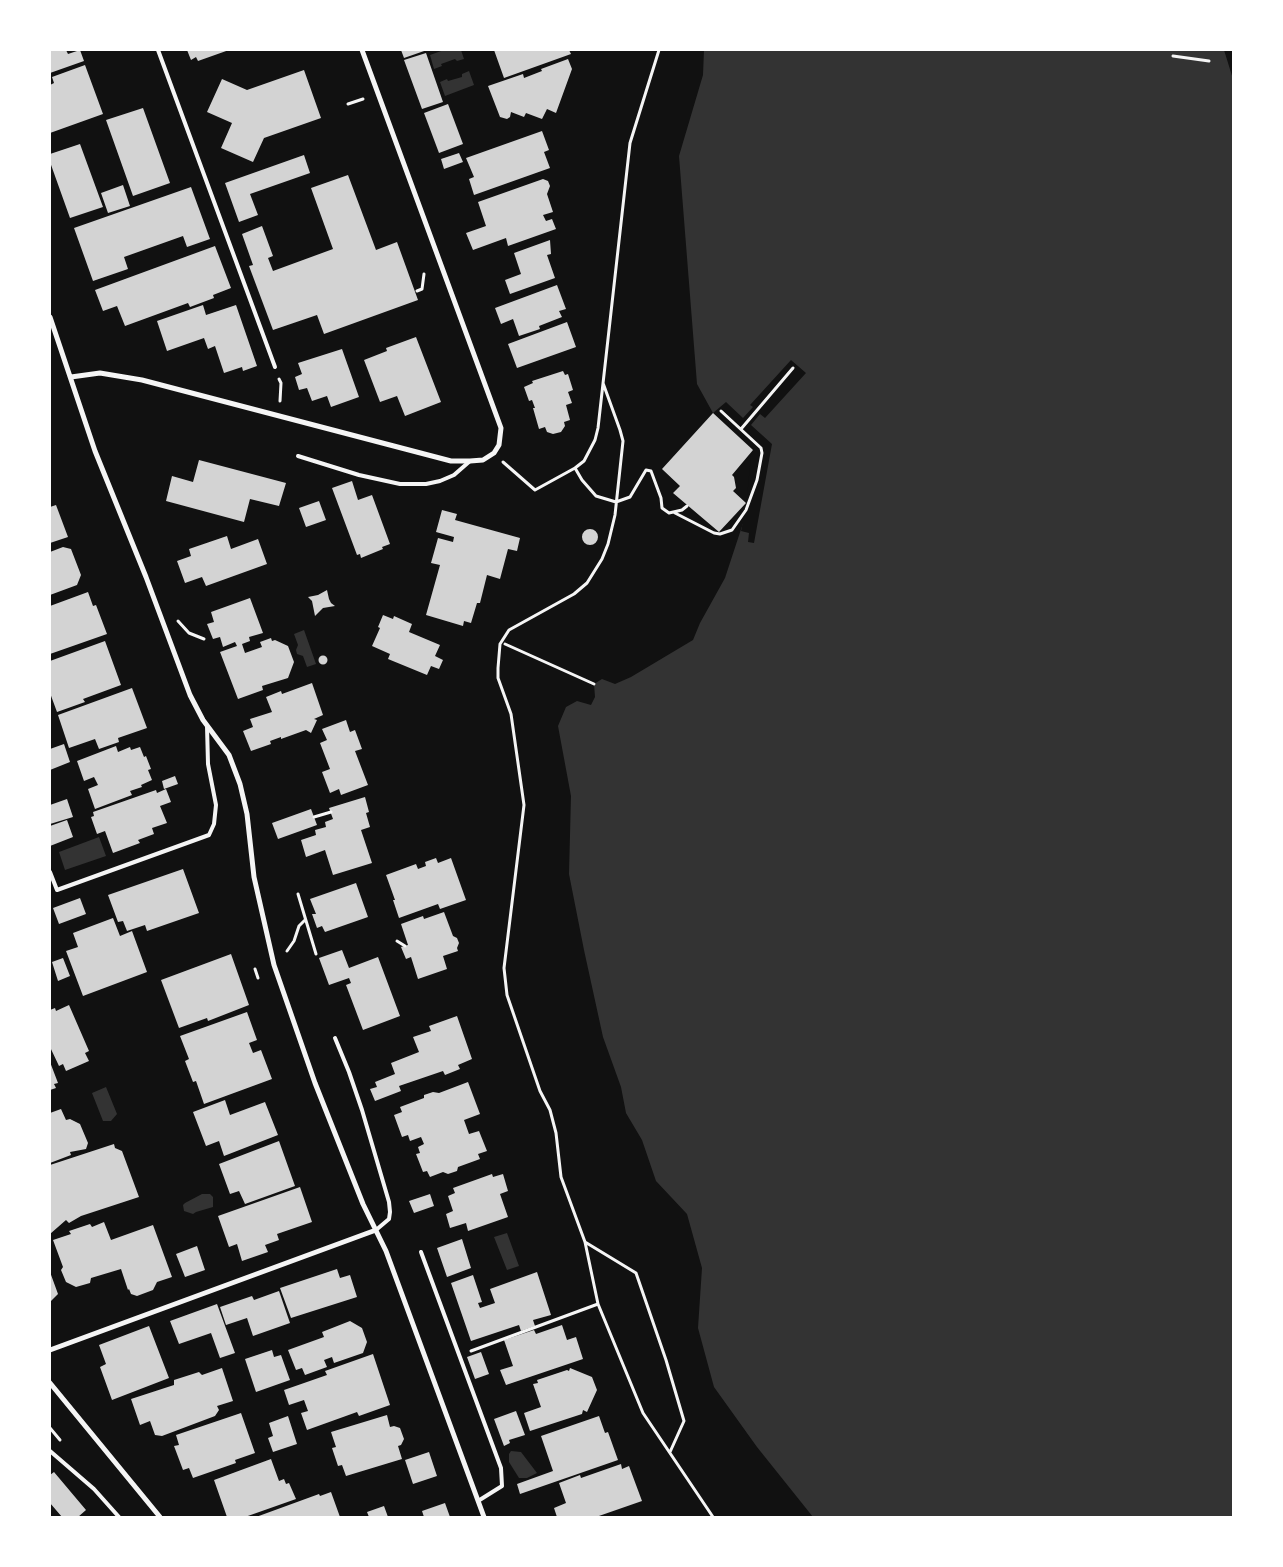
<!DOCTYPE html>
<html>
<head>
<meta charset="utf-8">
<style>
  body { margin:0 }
  #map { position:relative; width:1283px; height:1567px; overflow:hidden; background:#111; font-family:Cabin,sans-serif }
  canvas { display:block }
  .frame { position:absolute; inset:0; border:51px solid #fff; pointer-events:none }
</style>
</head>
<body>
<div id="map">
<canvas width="1283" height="1567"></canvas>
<div class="frame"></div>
</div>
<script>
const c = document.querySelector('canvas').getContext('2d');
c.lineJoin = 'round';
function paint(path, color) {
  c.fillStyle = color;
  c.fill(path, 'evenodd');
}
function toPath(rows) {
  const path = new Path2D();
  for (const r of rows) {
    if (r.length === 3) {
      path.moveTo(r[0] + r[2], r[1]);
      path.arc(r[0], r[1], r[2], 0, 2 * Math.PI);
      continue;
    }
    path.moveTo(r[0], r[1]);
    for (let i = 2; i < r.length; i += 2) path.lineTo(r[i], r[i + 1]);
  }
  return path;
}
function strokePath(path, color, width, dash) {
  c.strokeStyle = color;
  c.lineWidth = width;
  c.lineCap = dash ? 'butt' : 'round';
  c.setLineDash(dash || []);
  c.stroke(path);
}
paint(toPath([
  [444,50,461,50,464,59,457,61,455,59,441,64,442,66,434,69,430,55],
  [704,50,1224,50,1233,79,1233,1517,813,1517,757,1447,714,1387,698,1328,702,1268,687,1214,656,1181,642,1140,626,1113,621,1087,603,1037,584,950,569,874,571,796,558,726,566,707,577,701,591,705,595,697,594,684,602,679,615,684,631,677,693,640,700,623,725,578,748,508,754,463,753,450,713,413,697,384,679,156,703,75],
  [469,71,474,85,445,96,440,82,447,79,448,81,462,77,462,74],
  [304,630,316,664,307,667,303,656,297,654,296,650,298,645,294,634],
  [99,837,106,856,65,870,59,852],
  [106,1087,117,1114,111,1121,103,1121,92,1093],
  [202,1194,210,1194,213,1197,213,1207,196,1212,193,1214,184,1211,183,1205,185,1203],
  [507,1233,519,1266,507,1270,494,1237],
  [511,1451,521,1452,537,1473,527,1478,519,1478,509,1462,509,1454]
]), '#333');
paint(toPath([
  [791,360,806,373,765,418,760,414,751,425,772,444,754,543,748,542,749,533,741,531,746,508,751,455,753,450,713,413,726,402,743,418,753,407,750,405]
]), '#111');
paint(toPath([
  [50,50,66,50,68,54,80,50,84,61,50,73],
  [187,50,229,50,198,61,196,57,191,60],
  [401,50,427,50,404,58],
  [494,50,569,50,571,54,504,78],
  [426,53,443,102,422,109,404,60],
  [568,59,572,69,556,113,547,109,542,119,526,113,524,117,511,112,510,117,507,119,500,117,488,86,523,74,524,78,542,71,541,69],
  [85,65,103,114,50,133,50,85,54,83,52,77],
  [304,70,321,118,264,138,253,162,221,148,232,123,207,112,222,79,247,90],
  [448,104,463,144,439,153,424,113],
  [143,108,170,183,133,196,106,120],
  [542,131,549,150,544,152,550,168,474,195,469,179,474,177,466,158],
  [80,144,103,207,70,218,50,162,50,154],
  [459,153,463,162,444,169,441,159],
  [304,155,310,173,250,194,258,215,239,222,225,183],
  [348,175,376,250,397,242,418,300,324,334,317,315,273,330,249,266,253,265,242,234,262,226,273,256,268,258,273,271,333,249,311,188],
  [543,179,548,181,550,186,547,194,553,212,543,215,546,221,552,219,556,229,508,246,506,238,473,250,466,233,486,226,478,202],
  [123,185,130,206,108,213,101,193],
  [191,187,210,239,187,247,183,236,124,257,128,269,93,281,74,228],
  [550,240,551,254,547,255,555,278,510,294,505,280,521,274,514,253],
  [215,246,231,288,213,295,214,298,190,307,188,303,125,326,117,306,103,311,95,290],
  [557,285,566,309,559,311,562,317,539,326,540,329,519,336,513,319,501,324,495,308],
  [203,305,206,315,236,305,257,366,243,371,242,367,224,373,215,346,208,349,204,338,167,351,157,321],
  [567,322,576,347,517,368,508,344],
  [416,337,441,402,405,416,397,396,380,402,364,360,387,351,386,348],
  [342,349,359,397,331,407,327,396,312,401,307,388,299,390,295,377,302,374,298,363],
  [563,371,565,375,568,374,573,390,568,392,572,403,566,405,570,420,564,422,565,426,561,432,553,434,547,432,545,427,539,429,533,408,535,408,532,400,529,401,524,387,533,383,532,381],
  [713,413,753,450,732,475,734,477,736,488,733,491,746,503,719,532,673,493,680,486,662,469],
  [199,460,286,483,279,506,250,499,244,522,166,501,172,476,193,482],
  [352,481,358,500,372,495,390,544,382,547,383,549,361,558,360,554,357,555,332,488],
  [319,501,326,520,306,527,299,508],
  [56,505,68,537,50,543,50,507],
  [442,510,457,514,455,520,520,538,517,551,508,549,500,579,487,575,480,603,477,603,471,623,464,621,463,626,426,615,440,565,431,563,438,538,453,542,454,537,436,532],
  [590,537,8],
  [227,536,231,549,258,539,267,564,206,586,202,577,185,583,177,561,191,556,189,549],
  [63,547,71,549,81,575,77,585,50,595,50,552],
  [327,590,329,599,331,603,335,606,323,608,315,616,312,601,308,597,318,595],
  [88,592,93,606,96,605,107,634,50,654,50,606],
  [250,598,263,633,249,637,250,641,242,644,245,653,262,647,260,642,271,638,272,641,275,640,288,646,294,662,288,678,262,686,263,690,238,699,220,652,237,646,235,642,223,647,220,637,213,639,207,624,214,622,211,612],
  [383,615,393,619,394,616,412,624,409,632,440,645,435,656,443,660,439,669,431,666,427,675,388,659,390,654,372,646,380,628,378,627],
  [105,641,121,685,83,699,85,702,57,712,50,693,50,661],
  [323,660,4.5],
  [312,683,323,715,314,719,317,720,311,733,306,730,281,739,281,737,270,741,271,744,251,751,243,731,253,727,250,719,272,712,266,697,281,691,282,694],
  [132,688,147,728,118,738,119,742,99,749,95,739,69,748,58,715],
  [346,720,350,732,355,730,362,749,355,751,368,785,341,795,339,789,330,793,322,772,330,769,320,743,327,740,322,729],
  [64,744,70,762,50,770,50,749],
  [116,746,118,752,130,747,131,750,140,747,144,757,146,756,151,769,148,770,152,780,141,785,142,787,130,791,132,795,95,809,88,789,98,785,94,777,84,781,77,761],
  [175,776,178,784,164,789,162,781],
  [166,789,171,802,160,806,167,823,152,828,154,834,138,840,140,843,113,853,105,831,97,834,91,817,94,816,93,812,156,790,157,793],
  [365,797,369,812,366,813,370,827,361,830,372,863,333,875,325,850,306,857,301,840,316,835,315,830,326,827,325,822,333,819,329,808],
  [67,799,73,817,50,824,50,805],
  [311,809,317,825,278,839,272,823],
  [67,820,73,837,50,846,50,826],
  [436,858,438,863,451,858,466,900,440,909,438,904,399,918,393,900,395,900,386,875,416,864,418,869,426,866,425,862],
  [183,869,199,913,147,931,145,925,127,931,123,921,118,922,108,895],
  [356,883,368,917,325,932,322,926,317,928,312,914,316,914,310,899],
  [80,898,86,914,59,924,53,908],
  [444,912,453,936,457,938,459,943,457,948,458,951,443,956,447,969,418,979,411,957,406,959,401,947,408,945,401,924,423,916,424,919],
  [113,918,120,936,132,931,147,972,83,996,66,951,78,947,73,933],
  [342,950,349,968,378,957,400,1016,363,1030,346,985,351,983,349,978,329,985,319,958],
  [231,954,249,1005,208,1021,207,1018,179,1028,161,980],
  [63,958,70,976,58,981,52,962],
  [69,1005,89,1051,85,1053,89,1061,66,1071,63,1064,59,1066,50,1047,50,1010,55,1008,56,1011],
  [247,1012,257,1040,249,1043,253,1053,261,1050,272,1079,204,1104,196,1081,193,1082,185,1061,189,1059,180,1036],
  [457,1016,472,1059,458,1065,460,1069,445,1075,443,1071,399,1086,401,1091,375,1101,370,1089,377,1087,375,1082,395,1074,391,1063,419,1052,413,1037,431,1031,429,1026],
  [50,1062,58,1083,54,1084,56,1088,50,1090],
  [468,1082,480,1114,464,1120,469,1134,479,1131,487,1151,478,1154,480,1159,458,1167,457,1171,448,1174,443,1172,430,1177,427,1171,423,1172,416,1154,420,1153,418,1147,424,1144,421,1137,410,1141,408,1135,402,1137,394,1115,402,1112,400,1107,424,1098,424,1095,433,1092,439,1093],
  [225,1100,230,1115,265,1102,278,1135,224,1156,219,1141,206,1146,193,1112],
  [61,1109,66,1120,70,1119,80,1124,88,1143,86,1149,70,1152,71,1155,50,1163,50,1113],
  [279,1141,295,1186,245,1204,239,1191,230,1194,219,1164],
  [114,1144,115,1148,122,1151,139,1197,81,1216,69,1223,66,1220,50,1234,50,1165],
  [492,1174,493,1177,503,1174,508,1191,500,1194,508,1217,468,1231,466,1223,450,1228,446,1214,453,1211,448,1196,455,1193,453,1188],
  [300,1187,312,1222,277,1234,279,1240,265,1245,268,1252,242,1261,237,1244,229,1247,218,1216],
  [430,1194,434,1206,414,1213,409,1201],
  [104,1222,111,1240,153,1225,172,1277,157,1282,153,1290,137,1296,131,1294,129,1289,128,1290,121,1269,91,1278,90,1283,76,1287,66,1282,61,1270,63,1267,53,1240,71,1234,69,1231,90,1224,92,1227],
  [462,1239,471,1268,447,1277,437,1248],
  [197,1246,205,1270,185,1277,176,1254],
  [337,1269,340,1278,350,1275,357,1297,291,1318,280,1288],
  [50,1272,58,1294,50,1302],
  [537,1272,551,1315,533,1320,535,1326,521,1331,519,1325,471,1341,451,1283,473,1275,482,1302,478,1303,480,1308,495,1303,490,1289],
  [279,1291,290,1323,253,1336,247,1318,226,1325,220,1307,252,1296,254,1300],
  [217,1304,235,1353,220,1358,211,1333,179,1344,170,1321],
  [350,1321,362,1328,367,1342,363,1353,334,1363,332,1357,324,1360,327,1367,305,1375,302,1368,296,1370,288,1350,324,1337,322,1332],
  [562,1325,567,1340,576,1337,583,1359,506,1385,500,1370,513,1366,504,1340,534,1330,536,1334],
  [149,1326,169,1378,112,1400,100,1367,106,1364,99,1345],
  [272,1350,274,1357,281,1355,290,1380,256,1392,245,1359],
  [481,1352,489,1374,475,1379,467,1357],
  [373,1354,390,1405,359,1416,357,1412,307,1430,301,1413,308,1411,304,1400,289,1405,284,1390,327,1375,325,1371],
  [222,1368,233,1401,217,1406,219,1410,215,1416,162,1436,155,1435,150,1421,140,1425,131,1399,174,1385,174,1380,199,1372,202,1375],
  [570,1368,592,1377,597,1390,587,1412,583,1410,582,1414,530,1431,524,1413,541,1407,533,1384,538,1383,537,1380,567,1370,569,1371],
  [516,1411,525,1435,509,1440,510,1443,504,1446,494,1419],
  [241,1413,255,1453,235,1460,236,1463,193,1478,189,1468,183,1470,174,1446,179,1445,176,1435],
  [387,1415,390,1427,394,1426,400,1428,404,1439,401,1445,398,1446,402,1459,346,1476,342,1465,338,1466,332,1448,336,1447,331,1432],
  [288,1416,297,1444,273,1452,268,1438,273,1436,269,1423],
  [599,1416,605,1433,608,1432,618,1460,520,1494,517,1484,553,1471,541,1436],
  [429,1452,437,1476,413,1484,405,1460],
  [271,1459,279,1481,284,1479,286,1484,289,1483,296,1499,245,1517,227,1517,214,1480],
  [621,1464,622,1469,629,1466,642,1501,596,1517,557,1517,554,1508,566,1503,559,1483,580,1475,581,1478],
  [54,1472,86,1510,78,1517,62,1517,50,1503,50,1475],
  [331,1492,340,1517,256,1517,319,1494,320,1496],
  [445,1503,450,1517,424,1517,422,1511],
  [384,1506,388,1517,369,1517,367,1512]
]), '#d3d3d3');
strokePath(toPath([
  [1173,56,1209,61],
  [348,104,363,99],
  [417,291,422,289,424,274],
  [279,379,281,383,280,401],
  [603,383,620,430,623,441,615,515,608,544,602,559,587,583,574,594,509,630,500,644,498,668,498,678,511,714,524,805,504,968,507,995,540,1091,550,1110,556,1133,561,1177,585,1242,598,1304,643,1413,713,1517],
  [741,429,793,368],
  [503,462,535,490,575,468,584,461,595,440,598,428,630,143,659,50],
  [575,468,582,480,596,496,616,502,630,497,646,470,651,471,661,498,662,508,669,513,682,510,687,506],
  [675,513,714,533,720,534,732,530,746,510,757,480,762,453,761,448,721,411],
  [178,621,189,633,204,639],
  [505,644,594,684],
  [314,817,331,812],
  [298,894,316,954],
  [397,941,405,946],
  [287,951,294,941,299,926,305,920],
  [255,969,258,978],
  [585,1242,636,1273,666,1360,684,1421,670,1452],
  [471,1351,598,1304],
  [50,1428,60,1440]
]), '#f5f5f5', 3);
strokePath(toPath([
  [158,50,275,367],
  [298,456,359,475,400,484,426,484,440,481,454,475,470,461],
  [50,872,57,890,209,835,214,824,216,805,208,764,207,726],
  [335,1038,349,1072,362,1110,389,1202,390,1212,389,1219,376,1230],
  [421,1252,501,1468,502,1486,478,1501],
  [50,1451,94,1489,119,1517]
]), '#f5f5f5', 4);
strokePath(toPath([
  [50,317,95,451,146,577,190,695,203,720,229,755,240,784,247,814,254,877,274,965,315,1083,363,1204,386,1251,484,1517],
  [71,377,100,373,142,380,451,461,470,461,483,460,494,453,499,445,501,428,362,50],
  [50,1350,376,1230],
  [50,1383,160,1517]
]), '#f5f5f5', 5);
</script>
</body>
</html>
